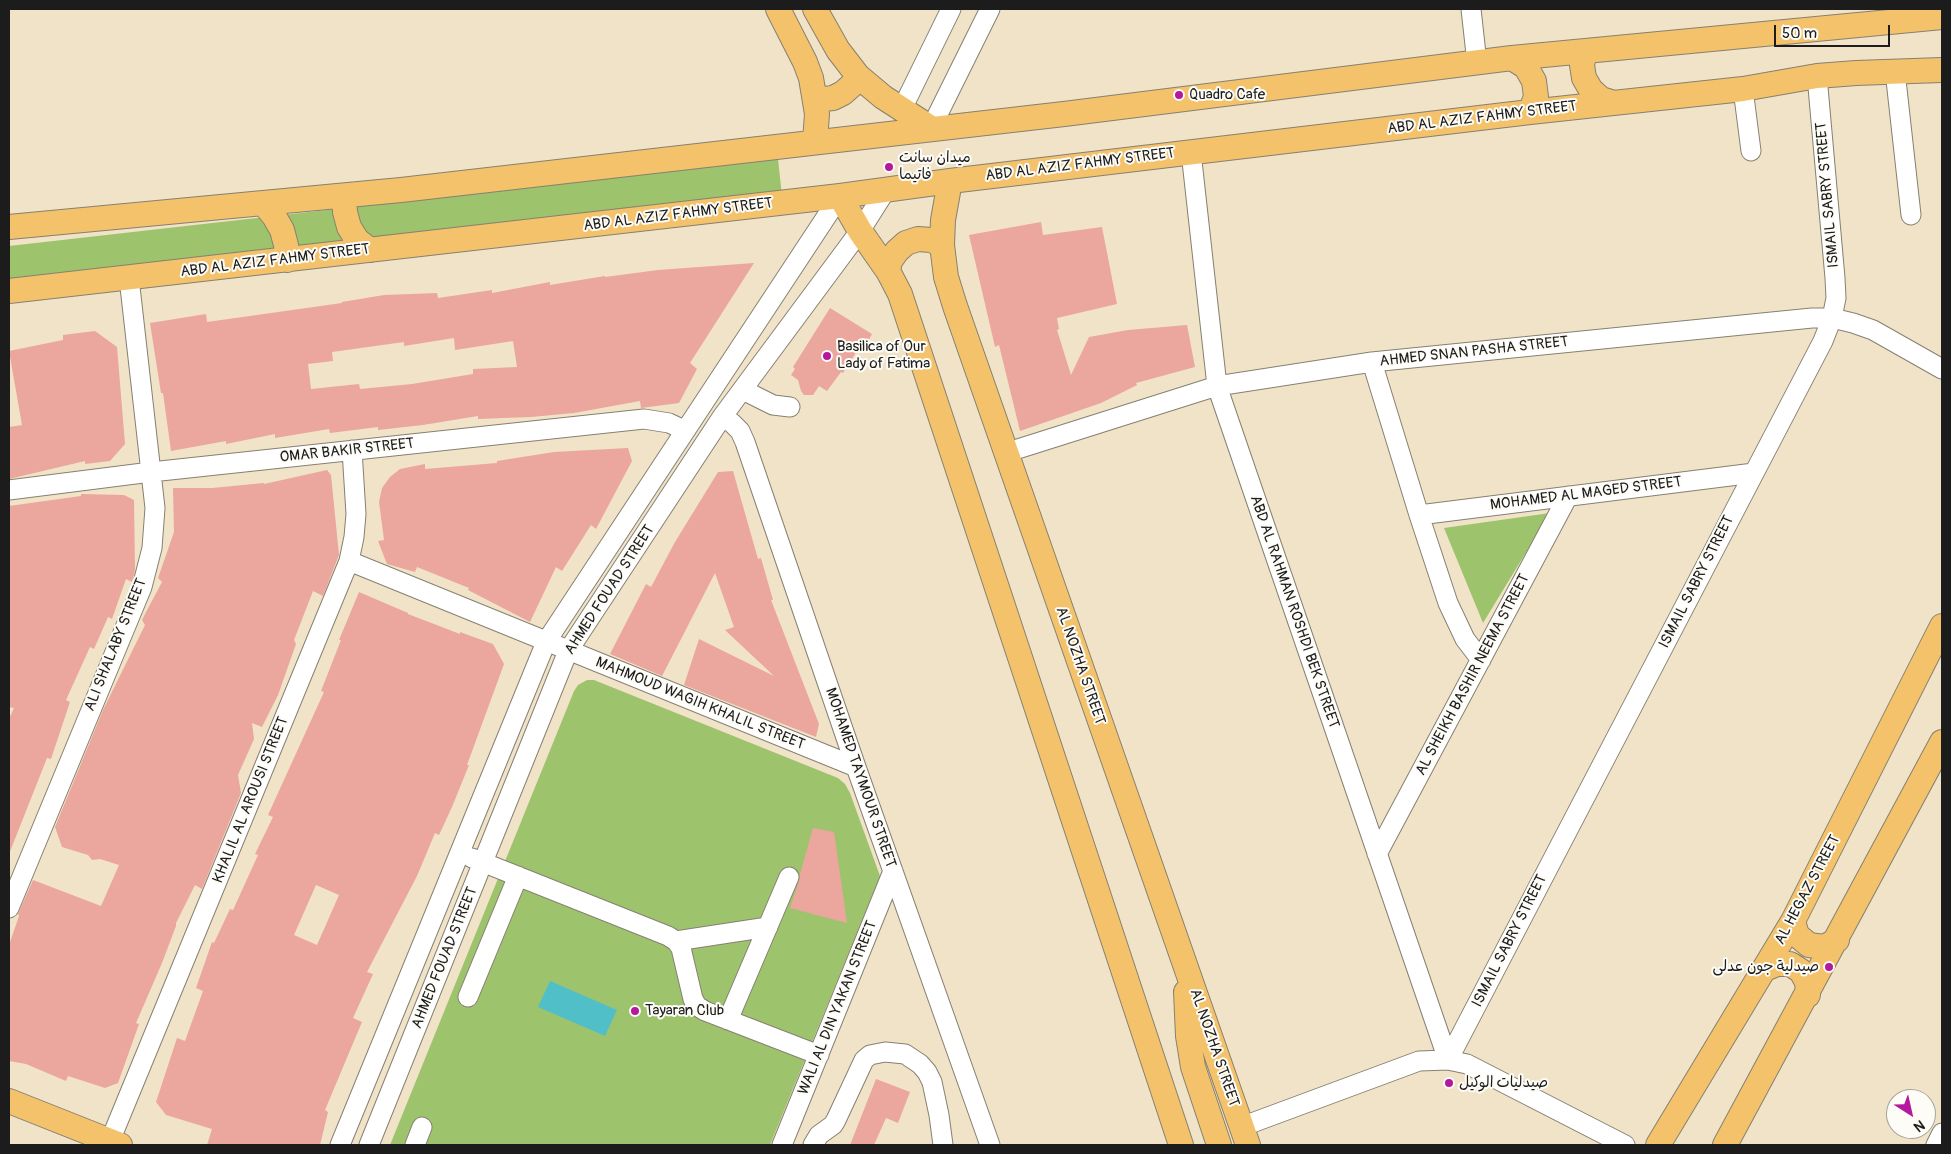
<!DOCTYPE html>
<html>
<head>
<meta charset="utf-8">
<style>
  body { margin:0 }
  #map { position:relative; width:1951px; height:1154px; overflow:hidden; background:#f1e3c7; font-family:Pangolin,sans-serif }
  canvas { display:block }
  .frame { position:absolute; inset:0; border:10px solid #1c1c1c; pointer-events:none }
  .north { position:absolute; left:1886px; top:1089px; width:50px; height:50px; box-sizing:border-box; background:#fdfcf7; border:1px solid #a3a29f; border-radius:50%; rotate:145deg; font-size:14px; font-weight:700; line-height:20px; text-align:center; color:#1c1c1c }
  .north::after { content:''; display:block; margin:auto; width:18px; height:22px; background:#b5179e; clip-path:polygon(50% 0,100% 100%,50% 72%,0 100%) }
  .scale { position:absolute; left:1774px; top:25px; width:116px; height:22px; box-sizing:border-box; border:2px solid #1c1c1c; border-top:0; padding-left:6px; font-size:15px; line-height:18px; white-space:nowrap; color:#1c1c1c; -webkit-text-stroke:4px #fdfcf7; paint-order:stroke }
</style>
</head>
<body>
<div id="map">
<canvas width="1951" height="1154"></canvas>
<div class="frame"></div>
<div class="north">N</div>
<div class="scale">50 m</div>
</div>
<script>
const c = document.querySelector('canvas').getContext('2d');
c.lineJoin = 'round';
function paint(path, color) {
  c.fillStyle = color;
  c.fill(path, 'evenodd');
}
function toPath(rows) {
  const path = new Path2D();
  for (const r of rows) {
    path.moveTo(r[0], r[1]);
    for (let i = 2; i < r.length; i += 2) path.lineTo(r[i], r[i + 1]);
  }
  return path;
}
function strokePath(path, color, width, dash) {
  c.strokeStyle = color;
  c.lineWidth = width;
  c.lineCap = dash ? 'butt' : 'round';
  c.setLineDash(dash || []);
  c.stroke(path);
}
function drawText(font, color, halo, rows, align = 'center') {
  c.font = font + ' Pangolin,"Playpen Sans Arabic",sans-serif';
  c.lineWidth = 4;
  c.setLineDash([]);
  c.textBaseline = 'middle';
  c.strokeStyle = halo;
  c.fillStyle = color;
  for (const [text, x, y, turn = 0] of rows) {
    c.save();
    c.translate(x, y);
    c.rotate((+turn || 0) * Math.PI / 180);
    c.textAlign = isNaN(turn) ? turn : align;
    if (halo) c.strokeText(text, 0, 0);
    c.fillText(text, 0, 0);
    c.restore();
  }
}
paint(toPath([
  [778,159,782,196,9,284,9,246],
  [1550,513,1483,623,1444,528],
  [587,680,594,680,838,778,845,784,850,793,880,876,770,1145,390,1145,574,691,578,685]
]), '#9ec36d');
paint(toPath([
  [550,981,617,1010,605,1036,538,1007]
]), '#51bfc8');
paint(toPath([
  [1041,222,1043,235,1102,227,1117,304,1057,318,1059,329,1057,330,1071,375,1089,337,1128,330,1187,325,1195,367,1136,383,1137,385,1101,403,1020,431,999,345,995,347,969,235],
  [754,263,690,363,697,369,679,403,641,408,640,401,574,413,531,417,478,419,478,416,423,425,378,430,378,427,330,433,329,429,275,438,275,434,226,444,226,441,171,451,163,393,161,393,150,323,206,314,207,322,342,303,342,302,384,295,437,293,438,298,492,290,492,293,550,282,550,285,605,276,605,277,658,270],
  [454,338,455,350,513,341,517,367,473,369,473,374,412,384,360,389,359,384,311,389,308,364,333,361,332,352,404,342,404,346],
  [830,308,872,334,866,345,862,343,843,373,841,372,827,391,819,386,813,395,804,395,801,391,798,380,791,375,795,369,793,367],
  [95,331,117,347,125,444,110,461,85,464,85,461,9,479,9,427,22,425,9,351,63,340,63,335],
  [628,448,632,461,596,529,591,525,562,571,556,567,530,622,468,590,469,588,417,567,415,572,387,564,378,541,384,540,379,502,382,488,390,477,400,469,425,464,425,469,497,463,497,461,554,452],
  [327,470,331,475,339,555,323,596,313,591,294,640,296,644,278,695,262,727,252,723,254,739,238,775,241,793,202,889,195,885,176,923,176,926,162,963,136,1023,139,1024,118,1083,105,1088,68,1076,66,1081,26,1064,9,1061,9,945,19,916,18,914,33,880,101,906,119,865,100,859,92,860,88,855,62,847,55,827,103,710,145,625,142,620,145,614,162,582,158,578,174,532,173,488,212,488,264,483,264,484],
  [733,471,758,559,761,558,773,600,771,600,819,724,816,737,684,685,699,639,774,676,725,630,734,627,715,573,662,676,610,654,646,584,651,587,675,542,718,472],
  [81,494,124,495,134,500,135,570,132,582,126,579,112,619,108,617,94,649,90,647,66,700,70,702,51,759,47,758,9,854,9,719,14,708,9,707,9,506,81,496],
  [359,592,408,613,408,614,460,634,460,632,493,644,504,664,467,765,469,765,452,807,439,835,435,833,417,876,367,972,373,974,353,1018,362,1022,325,1110,328,1112,320,1145,207,1145,212,1129,166,1115,156,1102,177,1038,185,1041,203,991,196,988,212,942,214,943,230,909,233,910,258,855,255,854,273,817,268,815,324,692,321,691,341,640,339,640],
  [316,885,339,895,317,945,294,935],
  [813,828,834,832,847,923,790,908,799,881,800,874],
  [876,1079,910,1092,898,1123,886,1118,874,1145,850,1145]
]), '#eba69d');
const minor = toPath([
  [1471,9,1477,63],
  [1895,71,1911,215],
  [1743,89,1751,151],
  [902,109,951,9],
  [931,128,990,9],
  [1191,152,1217,386,1448,1060],
  [1372,362,1419,515,1448,603,1465,639,1481,660],
  [743,390,773,405,790,407],
  [722,417,732,423,740,431,745,442,856,767,990,1145],
  [1005,453,1217,386,1372,362,1812,318,1832,318,1853,323,1873,330,1942,369],
  [9,490,151,472,644,419,669,423,684,430],
  [1419,515,1754,473],
  [349,561,856,767],
  [1377,854,1568,496],
  [472,858,668,936,676,941,681,948,693,999,697,1006,705,1011,819,1055],
  [9,908,142,587,152,548,155,508,129,278],
  [676,941,768,927],
  [468,997,518,876],
  [728,1020,789,877],
  [1448,1060,1823,341,1832,318,1836,298,1835,278,1817,76],
  [1241,1127,1419,1061,1448,1060,1467,1064,1625,1145],
  [110,1141,349,561,354,537,356,514,352,450],
  [340,1145,546,642,840,196],
  [369,1145,568,651,722,417,860,231,886,190],
  [415,1145,422,1127],
  [782,1145,893,871],
  [813,1145,819,1135,833,1125,836,1120,864,1060,870,1055,885,1052,905,1054,920,1064,927,1072,932,1082,939,1115,943,1145],
  [1936,1145,1942,1133]
]);
const major = toPath([
  [778,9,805,62,811,78,817,114,815,141],
  [815,9,838,50,858,76,883,97,931,128],
  [1585,51,1582,65,1584,78,1591,90,1601,99,1614,103],
  [1512,58,1526,67,1534,81,1536,97,1530,112],
  [815,100,833,98,843,93,852,85,858,76],
  [950,181,943,220,942,245,946,277,955,306,1248,1145],
  [344,196,345,212,349,227,357,240,370,250],
  [840,196,860,231,888,271,900,294,1181,1145],
  [264,204,274,216,282,230,286,245,287,260],
  [9,227,401,190,1064,114,1512,58,1942,17],
  [888,271,890,261,897,251,906,243,918,239,931,240,942,245],
  [9,291,840,196,950,181,1530,112,1743,89,1817,76,1856,73,1942,70],
  [1793,921,1797,935,1809,945,1824,947,1837,940],
  [1765,969,1777,964,1790,964,1801,971,1807,982,1808,995],
  [1186,992,1188,1036,1193,1067,1219,1145],
  [9,1101,120,1145],
  [1658,1145,1793,921,1942,626],
  [1725,1145,1942,742]
]);
strokePath(minor, '#868072', 21);
strokePath(major, '#868072', 26);
strokePath(minor, '#fff', 19);
strokePath(major, '#f3c26a', 24);
for (const [x, y, r, color] of [
  [1179,95,5,"#b5179e"],
  [889,167,5,"#b5179e"],
  [827,356,5,"#b5179e"],
  [1829,967,5,"#b5179e"],
  [635,1011,5,"#b5179e"],
  [1449,1083,5,"#b5179e"]
]) {
  const dot = new Path2D();
  dot.arc(x, y, r, 0, 2 * Math.PI);
  c.fillStyle = color;
  c.fill(dot);
  strokePath(dot, '#fdfcf7', 2);
}
drawText('15px', '#1c1c1c', '#fdfcf7', [
  ["Quadro Cafe",1189,95],
  ["ميدان سانت",899,158],
  ["فاتيما",899,175],
  ["Basilica of Our",837,347],
  ["Lady of Fatima",837,364],
  ["صيدلية جون عدلى",1819,967,"right"],
  ["Tayaran Club",645,1011],
  ["صيدليات الوكيل",1459,1083]
], 'left');
drawText('15px', '#1c1c1c', '#fdfcf7', [
  ["ABD AL AZIZ FAHMY STREET",1482,118,-7],
  ["ABD AL AZIZ FAHMY STREET",1080,165,-7],
  ["ISMAIL SABRY STREET",1828,195,-95],
  ["ABD AL AZIZ FAHMY STREET",678,215,-7],
  ["ABD AL AZIZ FAHMY STREET",275,261,-7],
  ["AHMED SNAN PASHA STREET",1474,352,-6],
  ["OMAR BAKIR STREET",347,451,-6],
  ["MOHAMED AL MAGED STREET",1586,494,-7],
  ["ISMAIL SABRY STREET",1697,582,-63],
  ["AHMED FOUAD STREET",610,590,-57],
  ["ABD AL RAHMAN ROSHDI BEK STREET",1294,612,71],
  ["ALI SHALABY STREET",116,645,-68],
  ["AL NOZHA STREET",1080,666,71],
  ["AL SHEIKH BASHIR NEEMA STREET",1473,675,-62],
  ["MAHMOUD WAGIH KHALIL STREET",700,704,22],
  ["MOHAMED TAYMOUR STREET",860,778,71],
  ["KHALIL AL AROUSI STREET",251,800,-68],
  ["AL HEGAZ STREET",1808,890,-62],
  ["ISMAIL SABRY STREET",1510,941,-63],
  ["AHMED FOUAD STREET",445,958,-68],
  ["WALI AL DIN YAKAN STREET",838,1008,-68],
  ["AL NOZHA STREET",1214,1048,71]
]);
</script>
</body>
</html>
